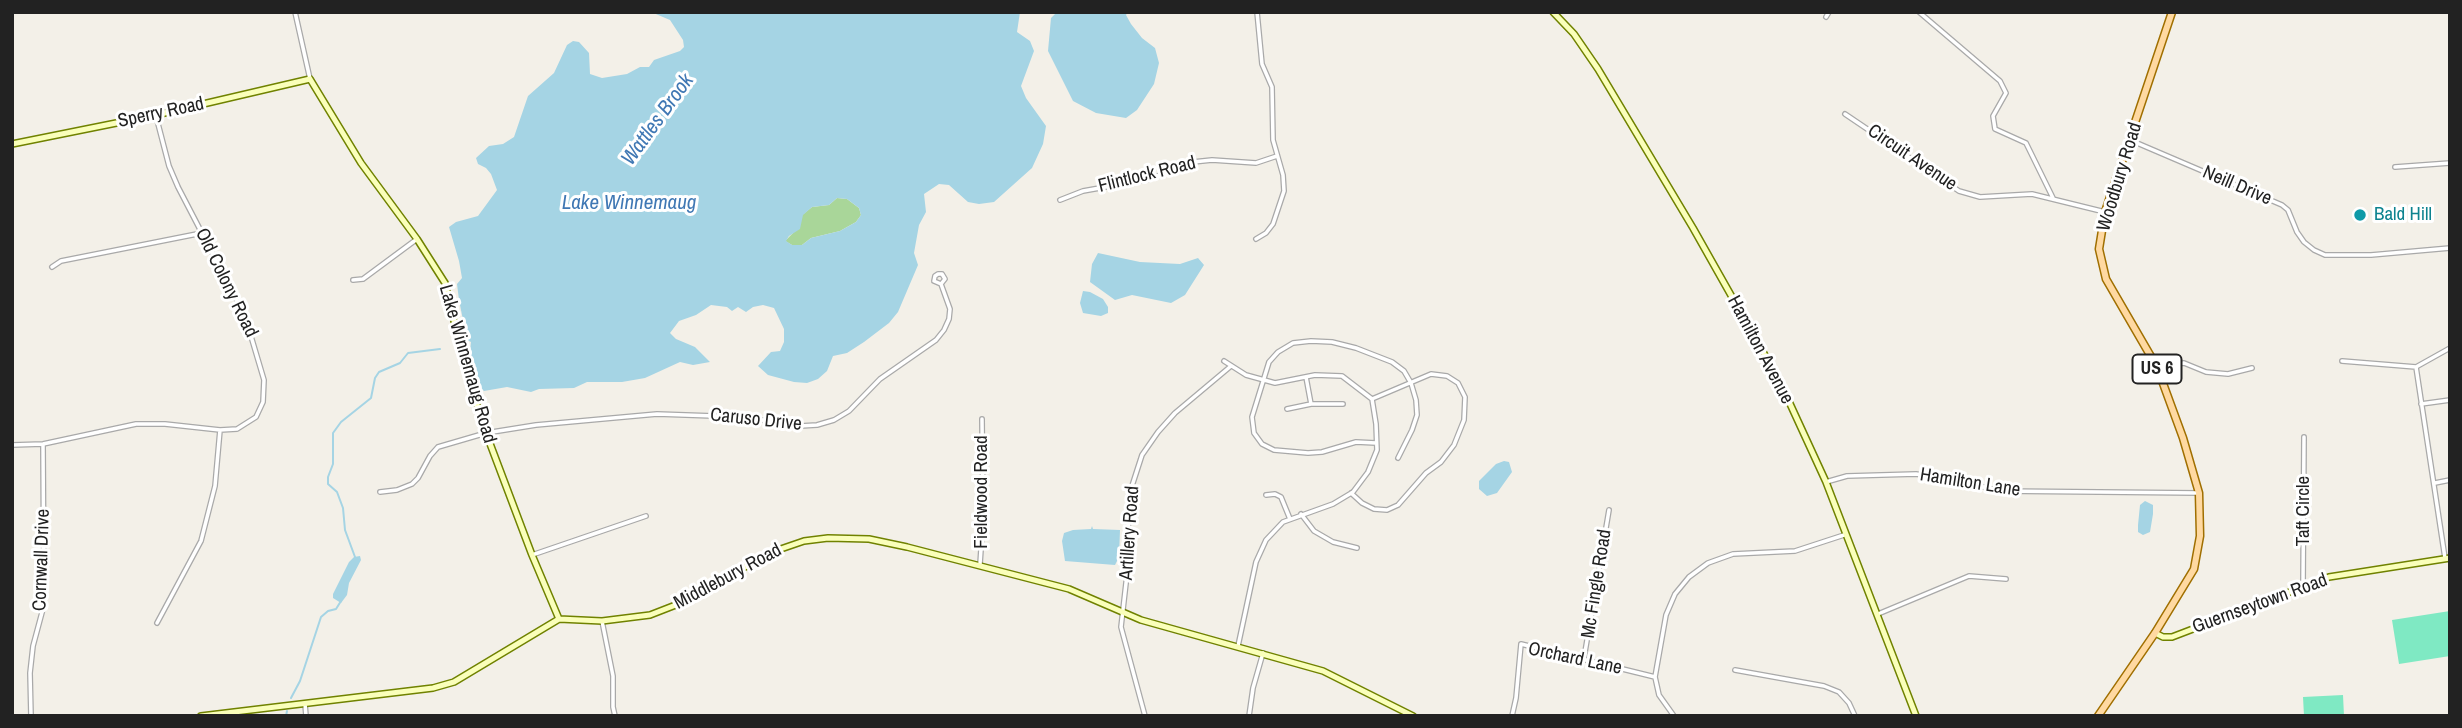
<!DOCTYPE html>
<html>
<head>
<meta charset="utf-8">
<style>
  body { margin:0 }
  #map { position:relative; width:2462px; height:728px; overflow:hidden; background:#f3f0e8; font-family:"Archivo Narrow",sans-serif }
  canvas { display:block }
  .frame { position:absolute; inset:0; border:14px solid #222; pointer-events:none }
</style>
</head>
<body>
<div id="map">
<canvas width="2462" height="728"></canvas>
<div class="frame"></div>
</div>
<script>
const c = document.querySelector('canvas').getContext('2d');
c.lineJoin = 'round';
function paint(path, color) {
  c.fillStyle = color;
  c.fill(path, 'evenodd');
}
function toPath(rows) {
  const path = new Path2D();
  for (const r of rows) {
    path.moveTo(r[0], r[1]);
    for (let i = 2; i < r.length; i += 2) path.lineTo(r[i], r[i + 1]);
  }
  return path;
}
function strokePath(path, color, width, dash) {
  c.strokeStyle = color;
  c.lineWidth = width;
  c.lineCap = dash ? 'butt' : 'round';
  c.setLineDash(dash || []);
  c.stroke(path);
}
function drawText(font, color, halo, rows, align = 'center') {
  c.font = font + ' "Archivo Narrow",sans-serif';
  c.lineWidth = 6;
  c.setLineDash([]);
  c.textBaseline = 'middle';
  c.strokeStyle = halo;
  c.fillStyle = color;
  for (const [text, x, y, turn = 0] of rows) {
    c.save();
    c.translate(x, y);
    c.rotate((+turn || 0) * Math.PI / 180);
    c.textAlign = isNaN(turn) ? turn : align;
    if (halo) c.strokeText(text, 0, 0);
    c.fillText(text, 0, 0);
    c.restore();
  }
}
paint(toPath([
  [837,198,847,199,859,208,861,215,856,222,840,231,811,238,802,245,792,245,785,241,795,231,802,215,812,207,829,205]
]), '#a9d699');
paint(toPath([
  [2450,611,2450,656,2399,664,2392,620],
  [2343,695,2344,716,2304,716,2303,697]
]), '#7fe9c3');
paint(toPath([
  [651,12,710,12,713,14,718,12,1020,12,1017,32,1030,41,1034,51,1021,86,1026,98,1046,126,1043,144,1032,168,994,202,979,204,968,202,949,185,939,184,924,194,926,212,919,225,914,253,918,265,898,312,889,323,864,342,847,353,833,356,827,371,818,379,807,383,794,382,768,375,758,366,771,352,780,351,784,342,784,329,774,308,763,305,753,307,746,312,738,307,732,311,727,307,711,305,696,315,679,321,670,333,676,339,695,347,710,362,693,365,680,362,645,378,622,382,587,382,574,388,539,389,531,392,507,387,484,391,475,383,470,351,471,342,467,340,459,300,457,284,462,278,459,261,449,227,456,222,478,216,497,190,491,174,486,168,478,164,476,158,489,146,503,144,514,137,528,96,554,73,567,45,573,41,579,42,589,53,590,74,602,78,627,74,640,67,649,67,654,60,680,51,684,47,683,40,670,20],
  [837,198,847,199,859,208,861,215,856,222,840,231,811,238,802,245,792,245,786,241,789,236,800,229,803,215,812,207,829,205],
  [1057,12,1128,12,1126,15,1131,24,1142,38,1155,48,1159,63,1154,84,1137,110,1126,118,1096,113,1073,101,1048,51,1051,18],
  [1098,253,1140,262,1180,264,1198,258,1204,265,1185,295,1171,303,1132,295,1115,300,1090,282,1092,264],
  [1083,291,1090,292,1103,299,1108,307,1108,313,1101,316,1083,313,1080,303],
  [1504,461,1509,462,1512,472,1497,493,1487,496,1479,489,1479,481,1496,464],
  [2145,501,2153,505,2153,514,2150,532,2143,535,2138,532,2138,525,2140,505],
  [1092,526,1093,529,1120,530,1119,557,1115,565,1065,561,1062,541,1064,533,1073,530,1091,529],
  [360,556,361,560,349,583,347,595,341,603,333,598,333,594,349,562,354,557]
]), '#a5d4e4');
strokePath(toPath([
  [355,557,345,530,343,508,337,492,328,484,328,477,333,464,333,433,341,422,371,398,375,378,379,372,400,363,408,353,440,349],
  [291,698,300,681,321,617,328,611,336,609,341,601],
  [286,716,287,711]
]), '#a5d4e4', 2);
const street = toPath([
  [295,12,310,79],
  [1919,12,2000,81,2006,93,1993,116,1995,129,2026,143,2053,198],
  [1826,17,1829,12],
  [1845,114,1959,191,1980,197,2032,194,2105,212],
  [2130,140,2282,205,2288,210,2297,232,2304,242,2314,250,2325,255,2371,255,2450,248],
  [2395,167,2450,163],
  [1060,200,1083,191,1150,179,1193,162,1212,160,1256,163,1277,156],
  [1256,239,1266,233,1273,224,1284,191,1283,175,1273,140,1272,87,1262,64,1257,12],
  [52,267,61,261,202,233],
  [353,280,363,279,417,239],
  [1224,361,1246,375,1275,383,1315,375,1342,376,1372,399,1376,424,1377,450,1368,472,1353,492,1333,504,1283,522,1266,540,1256,562,1238,646],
  [2342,361,2416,367],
  [2157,367,2184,363,2206,372,2228,374,2252,368],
  [1306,377,1311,404],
  [2421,404,2450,400],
  [1287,409,1311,404,1343,404],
  [1376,443,1356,442,1322,452,1308,453,1274,450,1262,444,1254,433,1252,417,1269,362,1278,352,1293,343,1311,341,1332,342,1356,348,1392,362,1404,371,1411,383,1416,400,1417,415,1412,430,1398,458],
  [12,445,43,444,136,424,165,424,220,430,237,429,256,417,263,402,264,380,245,316,178,187,169,166,156,116],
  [1826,482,1847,476,1916,474,1960,481,1999,491,2199,493],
  [2435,483,2450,480],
  [380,492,397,490,412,484,418,478,430,456,438,447,486,433,536,425,657,414,743,417,800,426,817,425,834,420,849,411,880,379,936,340,944,330,949,319,950,309,941,284,934,281,935,276,938,274,942,274,945,279,941,284],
  [1351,493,1362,503,1374,509,1387,510,1398,505,1426,473,1441,462,1454,445,1464,420,1465,397,1458,383,1447,376,1431,374,1372,399],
  [1266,495,1275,494,1281,497,1290,519],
  [1301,514,1314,531,1333,542,1357,548],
  [532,555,646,516],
  [2445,558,2416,367,2450,348],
  [980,564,983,520,982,419],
  [2303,585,2304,437],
  [1878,614,1969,576,2006,579],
  [602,621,613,676,613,707,615,716],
  [157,623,201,541,215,486,220,430],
  [1584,658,1609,510],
  [1735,670,1824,686,1839,692,1849,703,1855,716],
  [305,704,306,716],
  [31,716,30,673,33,646,44,605,43,444],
  [1145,716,1121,627,1129,557,1128,515,1131,489,1142,455,1158,432,1175,413,1231,366],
  [1249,716,1253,688,1263,653],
  [1512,716,1516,698,1521,644,1655,677],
  [1674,716,1659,695,1655,677,1666,615,1675,594,1689,577,1708,563,1733,554,1795,551,1844,535]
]);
const secondary = toPath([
  [1553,12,1574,34,1598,69,1693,228,1780,382,1826,482,1916,716],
  [12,144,156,115,310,79,361,163,417,239,445,283,466,371,486,433,532,555,559,619],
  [2155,633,2163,637,2172,637,2329,577,2450,558],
  [201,716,433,688,454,682,559,619,602,621,650,615,686,601,769,553,804,541,828,538,869,539,907,547,1069,589,1141,620,1323,671,1413,716]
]);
const primary = toPath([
  [2098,716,2155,633,2194,569,2200,536,2199,493,2183,438,2157,367,2106,279,2099,249,2105,212,2172,12]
]);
strokePath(street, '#a9a9a9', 6);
strokePath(secondary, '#708200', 8);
strokePath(primary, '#a06f00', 9);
strokePath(street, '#fff', 3.5);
strokePath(secondary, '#faffba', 5);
strokePath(primary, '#ffd9a1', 6);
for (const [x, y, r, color] of [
  [2360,215,7,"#0f9aa8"]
]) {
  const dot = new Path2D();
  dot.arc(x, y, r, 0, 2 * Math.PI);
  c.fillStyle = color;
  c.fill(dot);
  strokePath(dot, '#fff', 2.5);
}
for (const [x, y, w] of [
  [2157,369,49]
]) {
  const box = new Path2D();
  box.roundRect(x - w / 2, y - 14.5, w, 29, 5);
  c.fillStyle = '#fff';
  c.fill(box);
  strokePath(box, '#222', 2);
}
drawText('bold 18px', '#222', null, [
  ["US 6",2157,369]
]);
drawText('19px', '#222', '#fff', [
  ["Sperry Road",161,113,-12],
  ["Circuit Avenue",1912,158,34],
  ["Flintlock Road",1147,175,-14],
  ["Woodbury Road",2120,177,-73],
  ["Neill Drive",2237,186,23],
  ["Old Colony Road",226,283,64],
  ["Hamilton Avenue",1760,350,62],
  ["Lake Winnemaug Road",467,364,74],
  ["Caruso Drive",756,420,6],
  ["Hamilton Lane",1970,483,9],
  ["Fieldwood Road",982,492,-90],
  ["Taft Circle",2304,511,-90],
  ["Artillery Road",1130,533,-86],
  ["Cornwall Drive",42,560,-88],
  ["Middlebury Road",728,577,-28],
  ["Mc Fingle Road",1597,584,-81],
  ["Guernseytown Road",2260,604,-20],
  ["Orchard Lane",1575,659,12]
]);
drawText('19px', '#0d838f', '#fff', [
  ["Bald Hill",2374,215]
], 'left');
drawText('italic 21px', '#4078b4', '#fff', [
  ["Wattles Brook",658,120,-54],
  ["Lake Winnemaug",629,203]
]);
</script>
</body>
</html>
